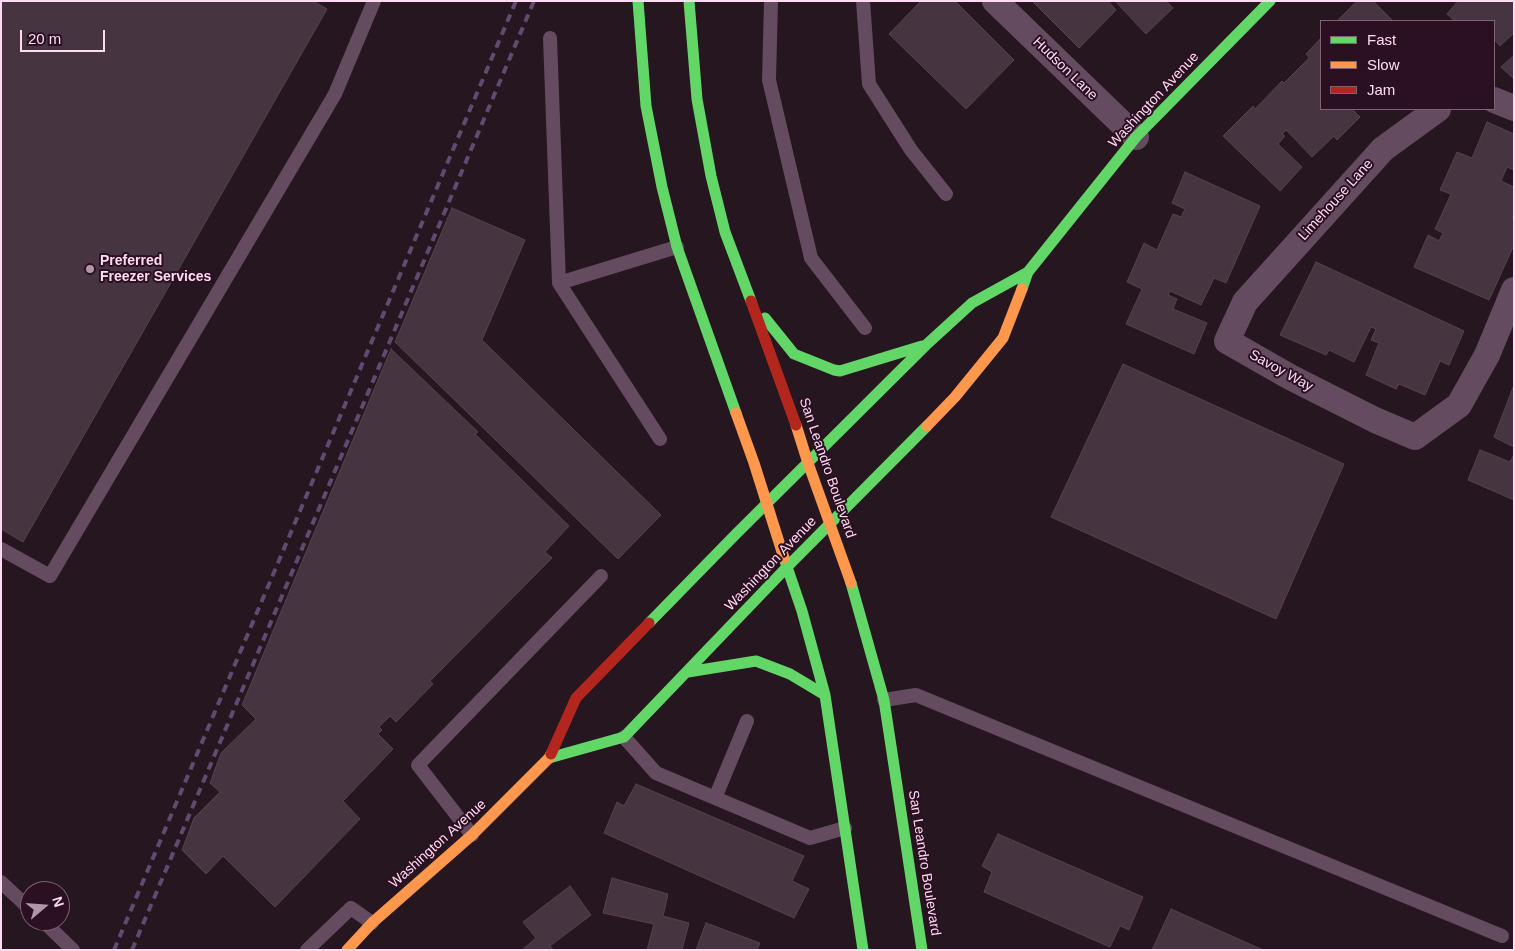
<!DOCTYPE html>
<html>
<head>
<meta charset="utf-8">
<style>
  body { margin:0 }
  #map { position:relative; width:1515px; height:951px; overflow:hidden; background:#251620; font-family:Arial,sans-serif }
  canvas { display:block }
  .frame { position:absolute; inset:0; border:2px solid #ffdaf3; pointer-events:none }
  .legend { position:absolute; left:1320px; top:20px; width:175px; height:90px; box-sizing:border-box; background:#2b1021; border:1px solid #806175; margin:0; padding:6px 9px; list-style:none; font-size:15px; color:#ffdaf3 }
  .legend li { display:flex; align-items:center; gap:10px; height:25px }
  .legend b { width:25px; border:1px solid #806175 }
  .north { position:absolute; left:20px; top:881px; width:50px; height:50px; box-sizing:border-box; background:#2b1021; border:1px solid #806175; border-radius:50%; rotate:72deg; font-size:14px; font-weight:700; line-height:20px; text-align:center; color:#ffdaf3 }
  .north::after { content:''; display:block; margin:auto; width:18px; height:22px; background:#b395a9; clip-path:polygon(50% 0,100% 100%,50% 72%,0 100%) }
  .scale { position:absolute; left:20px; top:30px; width:85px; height:22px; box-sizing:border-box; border:2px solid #ffdaf3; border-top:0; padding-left:6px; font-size:15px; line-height:18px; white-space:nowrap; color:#ffdaf3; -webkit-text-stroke:4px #2b1021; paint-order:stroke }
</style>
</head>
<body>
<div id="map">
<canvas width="1515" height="951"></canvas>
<div class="frame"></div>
<ul class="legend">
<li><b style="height:6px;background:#63d668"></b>Fast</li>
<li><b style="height:6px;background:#ff974d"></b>Slow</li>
<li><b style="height:6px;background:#b3261e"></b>Jam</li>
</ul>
<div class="north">N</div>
<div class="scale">20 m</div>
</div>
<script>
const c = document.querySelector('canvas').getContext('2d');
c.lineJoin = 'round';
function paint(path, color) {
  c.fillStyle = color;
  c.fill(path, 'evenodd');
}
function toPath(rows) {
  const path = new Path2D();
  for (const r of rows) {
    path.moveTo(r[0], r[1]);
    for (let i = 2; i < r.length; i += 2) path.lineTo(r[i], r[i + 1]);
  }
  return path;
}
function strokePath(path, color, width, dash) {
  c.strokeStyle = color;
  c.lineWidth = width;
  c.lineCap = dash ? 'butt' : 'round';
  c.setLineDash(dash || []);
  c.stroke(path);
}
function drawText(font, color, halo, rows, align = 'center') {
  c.font = font + ' Arial,sans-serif';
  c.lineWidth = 4;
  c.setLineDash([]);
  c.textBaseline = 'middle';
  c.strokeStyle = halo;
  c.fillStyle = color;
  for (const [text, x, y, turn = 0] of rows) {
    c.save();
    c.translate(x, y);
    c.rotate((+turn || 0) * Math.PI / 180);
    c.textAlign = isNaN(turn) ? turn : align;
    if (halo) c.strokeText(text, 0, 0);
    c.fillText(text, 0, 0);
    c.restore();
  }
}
const building = toPath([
  [1,1,316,1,315,2,327,9,23,542,1,529,1,1],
  [921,1,955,1,1014,60,966,109,889,34,921,1],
  [1032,1,1108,1,1116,10,1079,48,1032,1],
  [1115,1,1166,1,1173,8,1146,34,1115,1],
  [1357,1,1373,1,1393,21,1337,21,1357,1],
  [1458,1,1514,1,1514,33,1500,46,1494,39,1494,21,1455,21,1447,14,1458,1],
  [1321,38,1321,109,1352,109,1360,117,1337,140,1334,136,1312,157,1286,130,1282,134,1285,136,1278,144,1302,167,1280,191,1223,136,1253,106,1255,109,1282,81,1284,83,1309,58,1306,54,1321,38],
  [1514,55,1514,79,1501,67,1514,55],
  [1487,122,1514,134,1514,170,1507,167,1501,181,1514,187,1514,213,1512,218,1514,219,1514,245,1489,300,1414,267,1428,235,1439,241,1443,233,1435,229,1451,194,1440,190,1457,152,1472,158,1487,122],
  [1185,172,1260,206,1226,283,1214,278,1201,305,1170,291,1168,295,1177,299,1173,309,1207,323,1194,354,1126,324,1142,289,1127,282,1144,243,1157,250,1173,214,1181,217,1185,209,1172,203,1185,172],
  [452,208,525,240,482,340,661,515,618,559,395,342,452,208],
  [1316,262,1464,331,1449,365,1440,361,1425,395,1399,384,1396,389,1366,375,1379,343,1371,340,1376,329,1371,327,1354,362,1329,350,1326,355,1280,335,1316,262],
  [391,349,478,432,475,434,569,526,545,552,552,558,430,681,433,684,396,722,390,716,379,727,382,730,378,734,393,749,343,801,360,819,275,907,223,856,206,874,182,850,194,818,220,792,210,783,221,753,256,719,242,705,391,349],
  [1123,364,1344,464,1276,619,1051,517,1123,364],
  [1514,385,1514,447,1494,437,1514,385],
  [1480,450,1510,462,1514,454,1514,500,1468,480,1480,450],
  [636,784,804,856,792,881,809,889,794,918,604,833,617,802,624,806,636,784],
  [998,834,1143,897,1129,930,1120,926,1110,947,984,892,992,872,982,866,998,834],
  [612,878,668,894,663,916,689,923,682,950,647,950,654,924,603,913,612,878],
  [570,886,591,915,550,946,553,950,522,950,536,938,523,922,570,886],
  [1171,909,1263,950,1152,950,1171,909],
  [706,923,760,943,757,950,696,950,706,923]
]);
paint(building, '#463440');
strokePath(building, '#58414f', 1);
strokePath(toPath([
  [771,1,769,80,811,258,865,328],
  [863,1,869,84,911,150,946,194],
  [550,38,559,283],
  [660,439,559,283,677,247],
  [1,549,50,576,335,94,374,1],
  [884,700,916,695,1502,936],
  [624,737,656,773,810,838,845,828],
  [715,798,747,721],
  [472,835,418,765,601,576],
  [1,882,30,909],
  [43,921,73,950],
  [307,950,351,908,372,923]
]), '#654b5f', 14);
strokePath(toPath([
  [995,1,1136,137],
  [1494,100,1514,108],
  [1438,109,1383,149,1245,302,1227,341,1290,377,1375,420,1415,437,1459,405,1487,355,1514,290]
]), '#654b5f', 26);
strokePath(toPath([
  [638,1,646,106,662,187,677,247,736,413],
  [689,1,697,99,711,176,725,232,751,301],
  [1022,289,1028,272,1136,137,1270,1],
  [765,318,794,354,834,370,840,371,922,346],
  [784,558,802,611,825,695,863,950],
  [851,583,884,700,922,950],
  [649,623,736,534,926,345,972,303,1028,272],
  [688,672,756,661,790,674,825,695],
  [549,758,624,737,787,567,927,426]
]), '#63d668', 11);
strokePath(toPath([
  [736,413,754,463,784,558],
  [796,425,808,463,851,583],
  [927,426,955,397,1003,338,1022,289],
  [347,950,372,923,472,835,549,758,551,754]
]), '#ff974d', 11);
strokePath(toPath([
  [751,301,796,425],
  [551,754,576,698,649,623]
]), '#b3261e', 11);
strokePath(toPath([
  [114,950,516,1],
  [132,950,534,1]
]), '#624972', 4, [8, 6]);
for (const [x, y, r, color] of [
  [90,269,5,"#b395a9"]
]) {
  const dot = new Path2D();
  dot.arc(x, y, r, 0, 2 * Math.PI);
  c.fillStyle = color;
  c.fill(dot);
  strokePath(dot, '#2b1021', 2);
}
drawText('14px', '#ffdaf3', '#2b1021', [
  ["Hudson Lane",1065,69,44],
  ["Washington Avenue",1154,100,-47],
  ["Limehouse Lane",1336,200,-48],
  ["Savoy Way",1281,371,29],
  ["San Leandro Boulevard",827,468,71],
  ["Washington Avenue",771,564,-46],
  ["Washington Avenue",438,844,-42],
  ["San Leandro Boulevard",924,863,81]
]);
drawText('bold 14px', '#ffdaf3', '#2b1021', [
  ["Preferred",100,261],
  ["Freezer Services",100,277]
], 'left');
</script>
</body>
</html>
